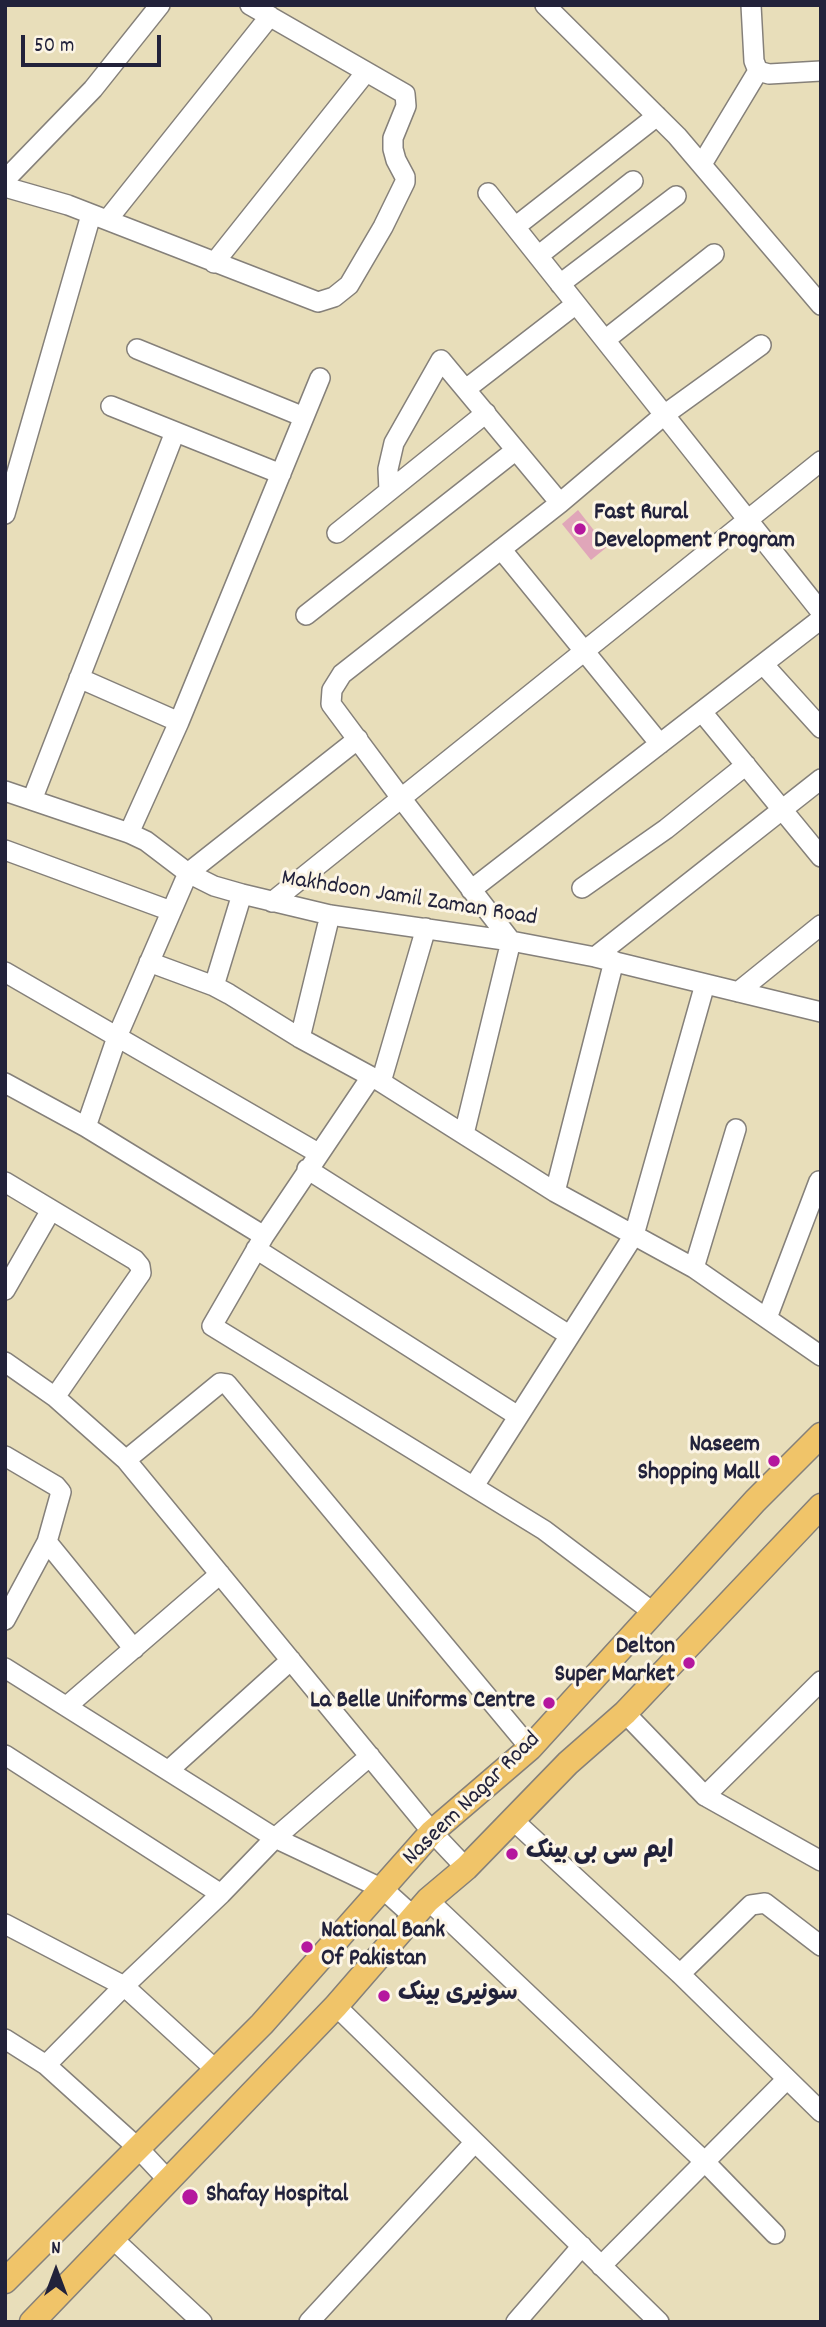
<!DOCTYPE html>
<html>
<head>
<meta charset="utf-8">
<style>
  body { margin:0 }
  #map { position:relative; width:826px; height:2327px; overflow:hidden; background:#e8deba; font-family:Dekko,sans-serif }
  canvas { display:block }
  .frame { position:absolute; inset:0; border:7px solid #22223b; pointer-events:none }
  .north { position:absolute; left:21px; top:2236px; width:70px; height:70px; -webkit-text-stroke:5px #fcf5e5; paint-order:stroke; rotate:0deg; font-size:19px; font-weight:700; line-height:28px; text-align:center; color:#22223b }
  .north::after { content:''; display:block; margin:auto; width:24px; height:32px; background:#22223b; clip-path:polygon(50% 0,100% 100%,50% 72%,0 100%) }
  .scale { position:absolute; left:21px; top:35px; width:140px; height:32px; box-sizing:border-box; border:4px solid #22223b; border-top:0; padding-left:9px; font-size:21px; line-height:24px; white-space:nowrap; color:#22223b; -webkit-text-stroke:5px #fcf5e5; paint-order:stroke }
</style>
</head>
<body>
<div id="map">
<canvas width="826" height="2327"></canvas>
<div class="frame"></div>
<div class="north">N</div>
<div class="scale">50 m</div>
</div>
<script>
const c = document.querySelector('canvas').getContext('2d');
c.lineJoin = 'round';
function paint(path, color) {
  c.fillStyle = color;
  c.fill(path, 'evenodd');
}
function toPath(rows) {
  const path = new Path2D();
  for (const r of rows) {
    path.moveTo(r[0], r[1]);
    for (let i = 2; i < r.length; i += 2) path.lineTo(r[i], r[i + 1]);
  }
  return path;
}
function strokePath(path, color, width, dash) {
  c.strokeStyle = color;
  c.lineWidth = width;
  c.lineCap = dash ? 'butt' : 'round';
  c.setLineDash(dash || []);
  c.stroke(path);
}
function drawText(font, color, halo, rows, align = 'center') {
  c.font = font + ' Dekko,"Playpen Sans Arabic",sans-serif';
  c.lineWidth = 6;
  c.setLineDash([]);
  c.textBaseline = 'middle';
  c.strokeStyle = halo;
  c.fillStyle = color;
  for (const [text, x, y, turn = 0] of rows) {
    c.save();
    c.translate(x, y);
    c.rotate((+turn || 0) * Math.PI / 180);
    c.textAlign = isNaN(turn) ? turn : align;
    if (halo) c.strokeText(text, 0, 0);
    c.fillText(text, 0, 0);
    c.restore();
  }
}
paint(toPath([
  [578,510,607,547,591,560,562,524]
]), '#e0a6b9');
const minor = toPath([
  [545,5,677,136,821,305],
  [751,5,754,61,758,71],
  [758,71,769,74,821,71],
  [702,164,758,71],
  [5,180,93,89,160,5],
  [5,187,68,205,318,302,334,297,349,285,383,227,405,182,405,177,396,160,393,149,393,138,406,106,405,94,250,5],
  [488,193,821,612],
  [108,219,270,16],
  [515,227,657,116],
  [538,256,633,181],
  [214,263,366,72],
  [560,284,676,196],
  [605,340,714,254],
  [137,349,304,417],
  [466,389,576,304],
  [111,406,281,474],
  [389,491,388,469,394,443,441,360,560,503],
  [5,514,91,215],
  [337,533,486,413],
  [501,549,660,744],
  [306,615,516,450],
  [763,664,821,728],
  [79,678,179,722],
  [702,712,821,857],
  [5,791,129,833,146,841,188,873,214,886,242,894,330,915,511,941,595,957,821,1012],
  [32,800,175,432],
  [129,833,179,722,320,378],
  [5,850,171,911],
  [582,888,666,829,746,765],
  [471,890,821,619],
  [272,902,821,461],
  [595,957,821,779],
  [149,962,214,986,229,994,300,1038,381,1082,555,1192,694,1268,821,1356],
  [5,972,318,1153],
  [214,986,242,894],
  [738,992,821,925],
  [300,1038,330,915],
  [371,1077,264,1236,212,1326,544,1530,654,1613],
  [381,1082,426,928],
  [5,1083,86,1127,264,1236],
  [86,1127,117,1037,188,873,358,739],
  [464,1134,511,941,401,798,331,704,332,690,342,674,560,503,664,415,761,345],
  [307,1169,569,1335],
  [5,1182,135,1260,140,1266,141,1273,55,1397],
  [555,1192,614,961],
  [256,1249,518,1416],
  [694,1268,736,1129],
  [5,1290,51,1210],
  [767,1318,819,1181],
  [5,1362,55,1397,126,1460],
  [5,1456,56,1486,61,1492,47,1542,5,1620],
  [474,1486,634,1235,705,984],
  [47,1542,134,1649],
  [5,1668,275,1838,383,1889,413,1916],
  [67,1706,220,1574],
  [625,1713,705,1796,821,1861],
  [5,1755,221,1894],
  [169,1770,291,1660],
  [705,1796,821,1681],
  [513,1820,680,1974,821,2112],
  [466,1868,432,1832,126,1460,220,1383,227,1384,530,1748],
  [428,1900,705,2162,775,2234],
  [5,1924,124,1986,216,2070],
  [680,1974,751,1905,765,1903,821,1946],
  [336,2006,659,2322],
  [5,2039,46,2065,138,2148,169,2181],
  [46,2065,124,1986,221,1894,275,1838,370,1756],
  [113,2239,202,2322],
  [601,2266,786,2080],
  [309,2322,475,2142],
  [516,2322,582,2246]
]);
const major = toPath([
  [5,2281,262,2024,432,1832,530,1748,755,1501,821,1435],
  [32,2322,336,2006,428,1900,466,1868,568,1763,625,1713,821,1506]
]);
strokePath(minor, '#85807a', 22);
strokePath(major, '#85807a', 27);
strokePath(minor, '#fff', 19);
strokePath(major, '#f0c469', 24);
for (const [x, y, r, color] of [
  [580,529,7,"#b5179e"],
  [774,1461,7,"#b5179e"],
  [689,1663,7,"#b5179e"],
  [549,1703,7,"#b5179e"],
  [512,1854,7,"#b5179e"],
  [307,1947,7,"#b5179e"],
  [384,1996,7,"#b5179e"],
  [190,2197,9,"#b5179e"]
]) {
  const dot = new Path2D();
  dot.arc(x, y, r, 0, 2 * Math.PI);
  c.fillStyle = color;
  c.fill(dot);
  strokePath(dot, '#fcf5e5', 2.5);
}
drawText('bold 24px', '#22223b', '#fcf5e5', [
  ["Fast Rural",594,515],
  ["Development Program",594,543],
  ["Naseem",760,1447,"right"],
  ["Shopping Mall",760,1475,"right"],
  ["Delton",675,1649,"right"],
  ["Super Market",675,1677,"right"],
  ["La Belle Uniforms Centre",535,1703,"right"],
  ["ایم سی بی بینک",526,1854],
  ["National Bank",321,1933],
  ["Of Pakistan",321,1961],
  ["سونیری بینک",398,1996],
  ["Shafay Hospital",206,2197]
], 'left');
drawText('24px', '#22223b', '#fcf5e5', [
  ["Makhdoon Jamil Zaman Road",409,900,9],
  ["Naseem Nagar Road",473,1800,-44]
]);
</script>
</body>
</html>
